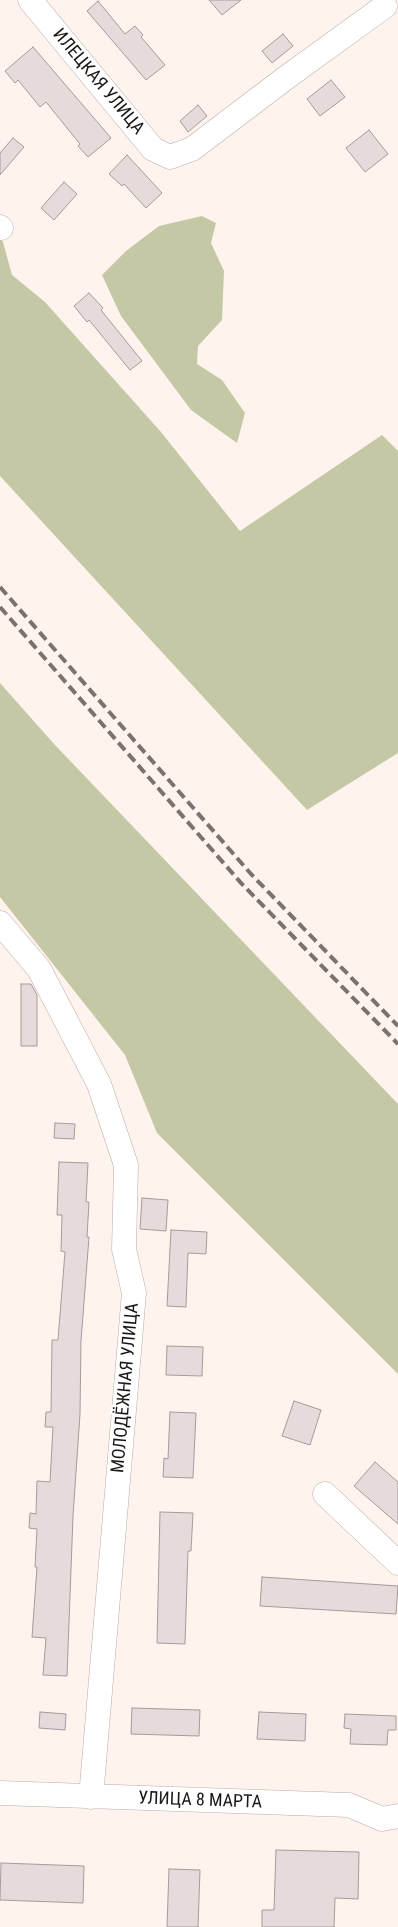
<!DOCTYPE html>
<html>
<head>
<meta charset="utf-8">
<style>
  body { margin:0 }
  canvas { display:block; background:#fff3ee }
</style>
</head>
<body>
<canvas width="398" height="1927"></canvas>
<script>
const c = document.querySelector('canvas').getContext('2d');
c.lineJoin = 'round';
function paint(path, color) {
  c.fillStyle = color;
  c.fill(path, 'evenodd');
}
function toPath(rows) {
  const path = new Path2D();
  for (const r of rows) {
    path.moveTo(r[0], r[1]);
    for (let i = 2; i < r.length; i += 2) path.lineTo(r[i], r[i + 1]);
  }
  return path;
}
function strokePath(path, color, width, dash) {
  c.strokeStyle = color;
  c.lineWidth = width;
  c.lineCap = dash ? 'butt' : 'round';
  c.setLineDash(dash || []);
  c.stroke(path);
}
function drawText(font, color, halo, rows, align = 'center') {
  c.font = font + ' "Roboto Condensed",sans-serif';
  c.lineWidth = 4.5;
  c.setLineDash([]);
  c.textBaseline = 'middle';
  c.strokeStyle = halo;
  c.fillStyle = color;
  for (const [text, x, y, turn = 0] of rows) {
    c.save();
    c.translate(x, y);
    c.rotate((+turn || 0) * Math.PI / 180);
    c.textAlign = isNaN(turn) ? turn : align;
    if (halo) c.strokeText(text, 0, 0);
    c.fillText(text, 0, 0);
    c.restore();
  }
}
paint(toPath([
  [202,216,216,223,211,243,224,271,222,320,198,346,197,364,222,380,245,413,237,443,191,410,121,316,102,275,126,251,159,226],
  [0,239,3,242,12,275,45,302,161,432,240,531,382,435,398,451,398,753,307,810,0,476],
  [0,683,55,745,398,1104,398,1374,157,1133,125,1055,0,897]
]), '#c5c8a5');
const building = toPath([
  [209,0,241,0,222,15,209,0],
  [98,1,125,34,135,26,143,35,141,37,165,65,146,80,87,11,98,1],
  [283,34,293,46,272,63,262,51,283,34],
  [33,47,111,138,88,157,78,146,80,144,46,102,40,107,18,80,15,83,5,71,33,47],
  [331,80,345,97,320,116,307,99,331,80],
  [198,105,207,116,188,132,180,121,198,105],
  [369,130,388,154,365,172,346,148,369,130],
  [13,138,24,147,0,175,0,153,13,138],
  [127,155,162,193,146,208,124,184,122,186,109,174,127,155],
  [64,182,77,194,54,220,41,208,64,182],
  [89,293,103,308,101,310,142,361,130,370,89,320,87,322,74,306,89,293],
  [21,984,31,984,37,995,37,1046,21,1046,21,984],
  [55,1123,75,1124,74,1139,54,1138,55,1123],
  [59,1162,88,1163,86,1202,89,1202,87,1237,89,1237,81,1341,80,1414,73,1516,67,1676,43,1675,46,1638,32,1637,37,1567,35,1567,37,1529,29,1528,30,1513,36,1514,37,1481,50,1482,53,1427,45,1427,46,1412,51,1412,52,1340,58,1340,65,1252,61,1251,62,1215,57,1215,59,1162],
  [142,1198,168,1200,166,1231,140,1229,142,1198],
  [171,1230,207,1232,206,1254,188,1253,186,1307,167,1306,171,1230],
  [167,1346,203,1347,202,1376,166,1375,167,1346],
  [294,1401,321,1410,310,1445,282,1436,294,1401],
  [170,1412,196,1413,193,1478,163,1477,164,1458,168,1459,170,1412],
  [375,1462,398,1482,398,1524,354,1486,375,1462],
  [160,1512,193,1513,191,1551,188,1551,185,1644,157,1643,160,1512],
  [262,1577,398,1586,396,1614,260,1606,262,1577],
  [132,1708,200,1710,199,1736,131,1734,132,1708],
  [40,1712,66,1714,65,1730,39,1728,40,1712],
  [259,1712,306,1714,305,1741,257,1739,259,1712],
  [345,1714,396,1716,396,1730,388,1730,387,1745,350,1744,351,1729,344,1728,345,1714],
  [276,1850,359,1852,358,1899,335,1898,334,1927,262,1927,262,1910,274,1910,276,1850],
  [1,1863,84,1866,83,1903,0,1900,1,1863],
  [169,1869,200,1870,198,1927,167,1927,169,1869]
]);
paint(building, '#e7dadb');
strokePath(building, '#a69a9b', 1);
const minor = toPath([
  [30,0,153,149,170,157,192,149,287,77,385,6],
  [0,227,1,228],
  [0,923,39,969,99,1084,126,1165,124,1249,134,1293,91,1797],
  [325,1494,398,1563],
  [0,1793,349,1805,382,1819,398,1816]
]);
strokePath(minor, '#b8ada9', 25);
strokePath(minor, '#fff', 24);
strokePath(toPath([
  [0,587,251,874,398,1026],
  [0,607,241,883,398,1044]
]), '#79726f', 4, [10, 5]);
drawText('18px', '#1b1715', '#fff', [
  ["ИЛЕЦКАЯ УЛИЦА",98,82,50],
  ["МОЛОДЁЖНАЯ УЛИЦА",126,1388,-85],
  ["УЛИЦА 8 МАРТА",200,1801,2]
]);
</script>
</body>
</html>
